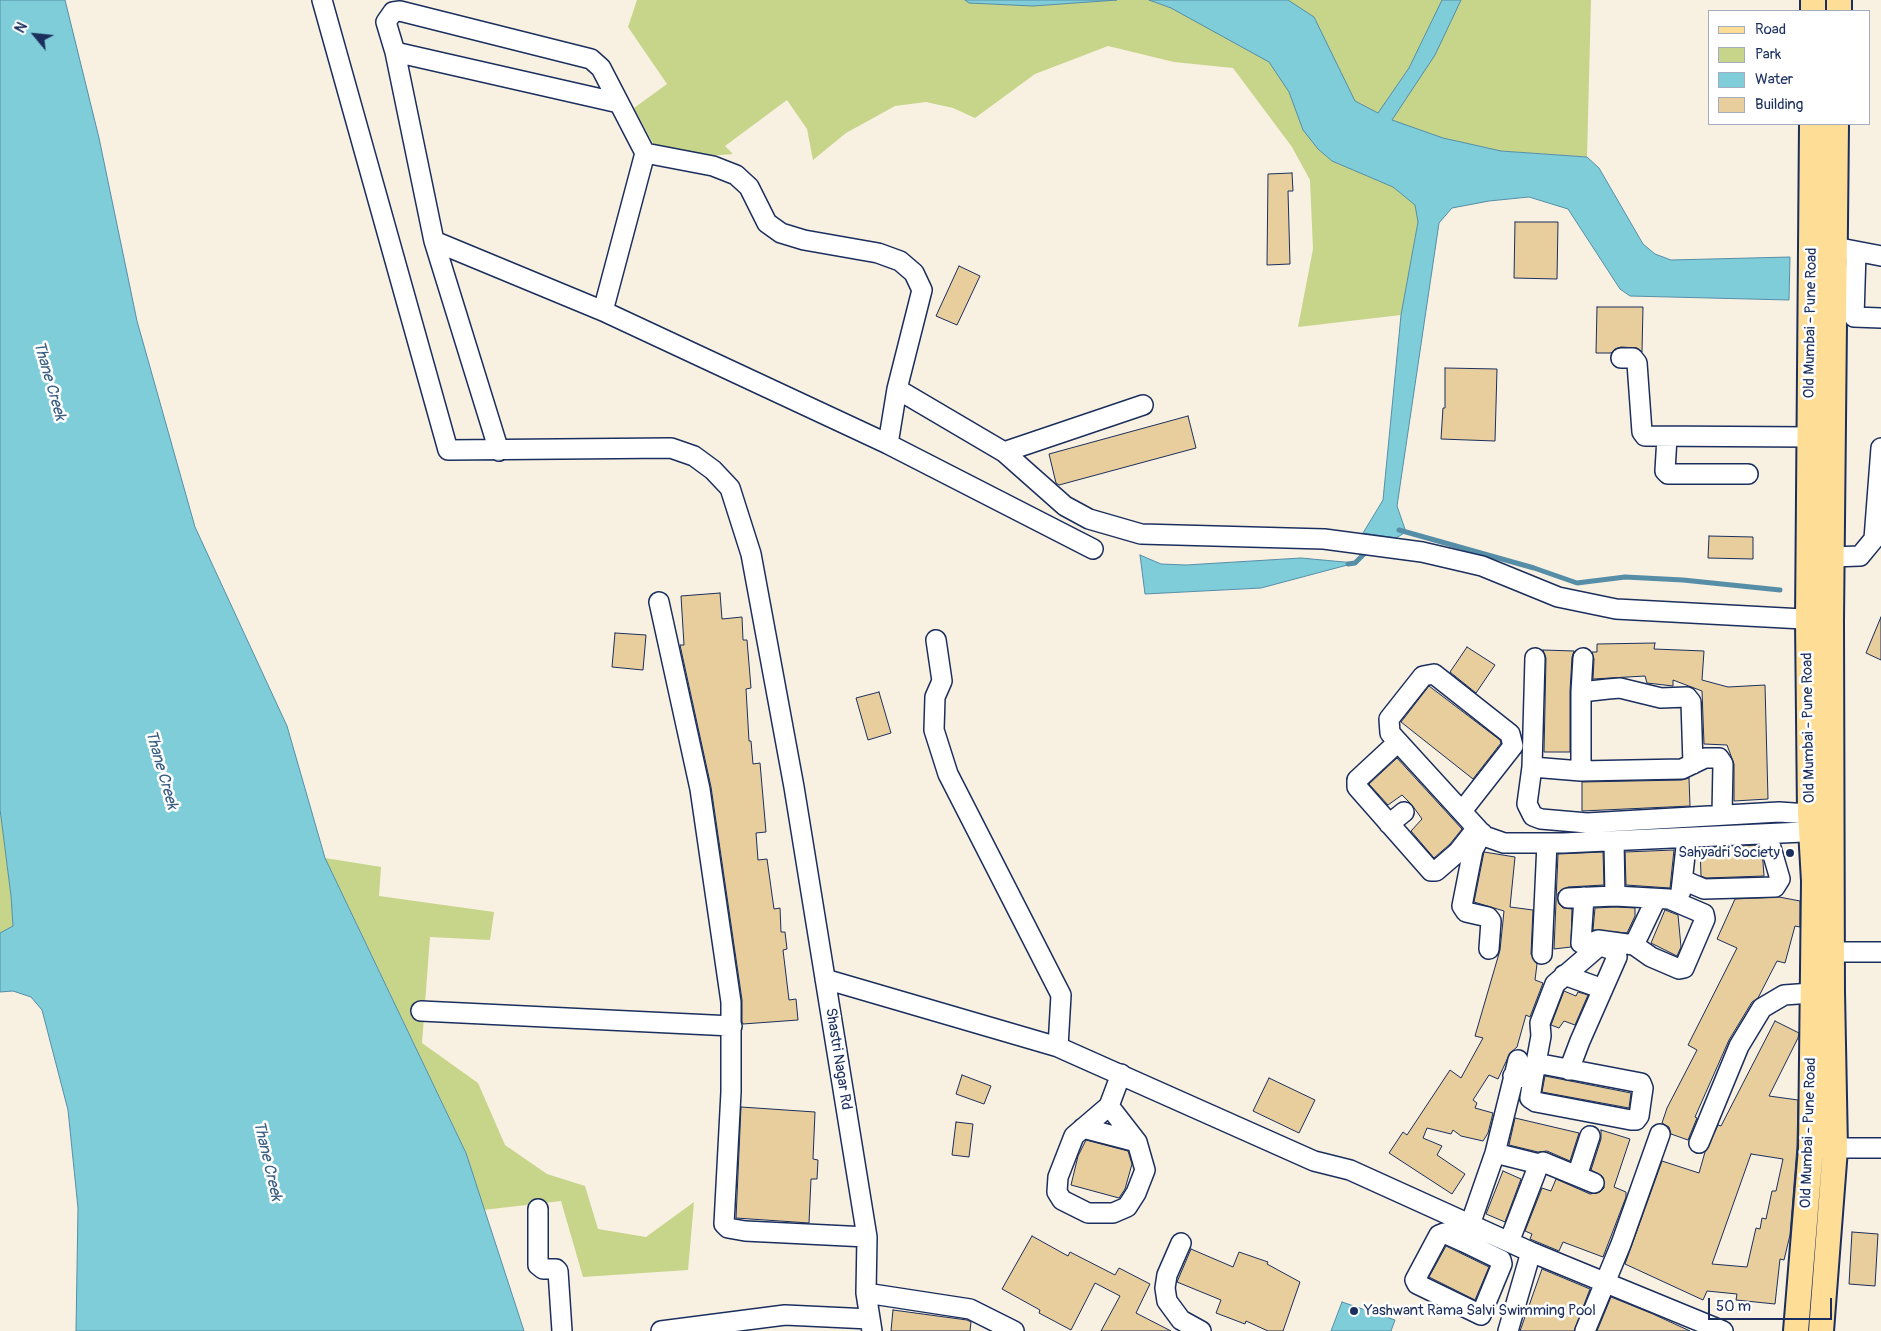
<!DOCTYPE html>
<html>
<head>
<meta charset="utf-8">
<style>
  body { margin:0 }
  #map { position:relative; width:1881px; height:1331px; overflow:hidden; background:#f8f0e1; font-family:Pangolin,sans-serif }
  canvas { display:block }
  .legend { position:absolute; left:1708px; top:10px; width:162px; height:115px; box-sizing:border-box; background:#fff; border:1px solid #a4acbf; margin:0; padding:6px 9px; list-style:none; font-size:15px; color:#1b2f5e }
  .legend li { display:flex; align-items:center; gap:10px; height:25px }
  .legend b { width:25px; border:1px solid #a4acbf }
  .north { position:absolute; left:10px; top:10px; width:50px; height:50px; -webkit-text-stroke:4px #fff; paint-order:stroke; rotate:298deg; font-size:14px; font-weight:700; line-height:20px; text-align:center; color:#1b2f5e }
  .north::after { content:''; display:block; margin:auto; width:18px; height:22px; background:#1b2f5e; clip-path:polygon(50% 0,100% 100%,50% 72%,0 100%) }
  .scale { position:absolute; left:1708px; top:1298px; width:124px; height:22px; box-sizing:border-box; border:2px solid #1b2f5e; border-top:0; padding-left:6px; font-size:15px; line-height:18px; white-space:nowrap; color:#1b2f5e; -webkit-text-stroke:4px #fff; paint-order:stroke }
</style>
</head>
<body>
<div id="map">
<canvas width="1881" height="1331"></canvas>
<ul class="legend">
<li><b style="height:6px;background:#fedd96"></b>Road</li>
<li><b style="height:14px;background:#c6d589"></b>Park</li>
<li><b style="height:14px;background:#7ecdd9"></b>Water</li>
<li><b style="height:14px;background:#e7ce9c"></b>Building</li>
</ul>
<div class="north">N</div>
<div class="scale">50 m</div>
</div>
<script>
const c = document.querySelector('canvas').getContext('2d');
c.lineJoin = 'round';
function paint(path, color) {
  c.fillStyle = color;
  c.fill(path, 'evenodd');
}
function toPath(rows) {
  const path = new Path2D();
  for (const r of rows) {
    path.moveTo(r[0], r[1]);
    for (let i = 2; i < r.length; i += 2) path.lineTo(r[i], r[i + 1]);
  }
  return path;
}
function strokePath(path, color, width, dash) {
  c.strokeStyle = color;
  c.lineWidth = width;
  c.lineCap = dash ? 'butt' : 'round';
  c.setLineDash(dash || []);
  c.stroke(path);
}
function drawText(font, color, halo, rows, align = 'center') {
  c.font = font + ' Pangolin,sans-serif';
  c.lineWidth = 5;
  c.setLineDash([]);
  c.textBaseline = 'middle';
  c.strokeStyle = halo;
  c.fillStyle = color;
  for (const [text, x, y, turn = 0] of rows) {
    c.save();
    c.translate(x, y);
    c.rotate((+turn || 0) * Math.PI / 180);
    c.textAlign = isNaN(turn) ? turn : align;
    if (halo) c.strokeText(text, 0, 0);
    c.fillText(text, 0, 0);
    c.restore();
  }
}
paint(toPath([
  [637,0,1591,0,1587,157,1501,151,1489,201,1452,208,1439,223,1418,222,1401,315,1298,327,1313,249,1310,180,1292,147,1233,68,1174,62,1108,46,1035,74,975,118,953,108,926,102,895,106,846,133,813,160,807,129,787,100,725,146,733,154,696,157,654,145,634,108,667,84,628,27],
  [0,809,11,896,13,926,0,933],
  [325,858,381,867,379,896,494,912,490,940,430,937,422,1043,478,1083,505,1145,547,1174,585,1186,598,1229,646,1237,694,1202,688,1270,583,1277,561,1201,483,1210,466,1153]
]), '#c6d589');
const water = toPath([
  [0,0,65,0,99,138,137,321,195,527,287,726,325,858,466,1153,524,1331,76,1331,78,1208,68,1110,42,1010,31,997,13,991,0,992,0,933,13,926,11,896,0,809,0,0],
  [965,0,1117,0,1033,6,969,3,965,0],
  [1149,0,1288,0,1314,17,1355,101,1378,113,1409,68,1442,0,1461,0,1435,55,1392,120,1443,138,1501,151,1587,157,1599,168,1643,244,1655,254,1671,260,1790,257,1789,300,1630,296,1620,289,1568,209,1529,197,1489,201,1452,208,1439,223,1397,506,1406,532,1396,538,1363,533,1383,500,1401,315,1418,222,1415,205,1393,187,1332,161,1318,149,1303,130,1289,92,1269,62,1171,8,1149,0],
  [1140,555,1161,564,1186,565,1301,558,1355,563,1261,588,1145,594,1140,555],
  [1342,1302,1395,1320,1391,1331,1331,1331,1342,1302]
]);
paint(water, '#7ecdd9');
strokePath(water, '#568ea8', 1);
strokePath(toPath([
  [1399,530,1534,568,1577,583,1625,577,1683,580,1780,590],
  [1348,564,1355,563,1369,549]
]), '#568ea8', 5);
const building = toPath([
  [1292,173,1293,191,1288,191,1290,264,1267,265,1268,174,1292,173],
  [1515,222,1558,222,1557,279,1514,278,1515,222],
  [959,266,980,276,957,325,936,316,959,266],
  [1597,307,1643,307,1642,352,1637,348,1621,347,1615,349,1611,353,1596,353,1597,307],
  [1445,368,1497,369,1495,441,1441,439,1443,408,1445,408,1445,368],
  [1188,416,1196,448,1059,485,1056,483,1049,454,1188,416],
  [1709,536,1753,537,1753,559,1708,558,1709,536],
  [720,593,722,619,742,617,743,640,747,640,751,688,746,689,749,741,751,741,753,764,760,763,766,832,756,833,758,860,767,859,774,909,780,908,781,932,785,932,787,949,783,950,789,1000,796,999,798,1020,743,1024,742,1022,742,1000,711,787,680,645,684,645,681,596,720,593],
  [1881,617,1881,660,1866,653,1881,617],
  [615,633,646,635,643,670,612,667,615,633],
  [1655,643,1654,649,1704,651,1702,680,1728,687,1765,685,1768,799,1734,801,1734,764,1727,745,1704,744,1702,691,1673,680,1673,686,1647,683,1645,676,1593,679,1594,659,1592,652,1597,652,1597,644,1655,643],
  [1467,647,1495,665,1476,693,1450,672,1467,647],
  [1543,650,1574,651,1572,657,1570,691,1570,752,1544,752,1546,658,1543,650],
  [1429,686,1500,740,1501,743,1473,779,1401,722,1429,686],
  [879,692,891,733,868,740,856,698,879,692],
  [1397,758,1462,829,1450,844,1434,858,1411,831,1422,819,1412,805,1402,795,1388,805,1369,784,1397,758],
  [1689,778,1690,806,1582,811,1582,782,1682,780,1689,778],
  [1759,845,1763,862,1764,876,1706,878,1701,876,1700,848,1759,845],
  [1674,850,1670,888,1626,885,1625,852,1674,850],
  [1484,852,1515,857,1510,907,1533,910,1531,954,1537,964,1535,980,1543,983,1530,1017,1526,1015,1517,1047,1510,1053,1498,1079,1489,1075,1473,1100,1477,1103,1475,1108,1493,1113,1488,1133,1483,1141,1461,1136,1453,1130,1451,1134,1427,1128,1423,1138,1442,1146,1437,1155,1465,1174,1452,1194,1389,1153,1403,1132,1407,1135,1450,1070,1461,1078,1483,1038,1475,1036,1500,950,1504,911,1474,902,1484,852],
  [1603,852,1604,885,1568,887,1558,893,1559,904,1563,908,1572,909,1571,947,1554,949,1558,854,1603,852],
  [1779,897,1800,901,1800,927,1795,926,1785,963,1777,961,1758,998,1752,1002,1729,1040,1695,1117,1697,1118,1688,1140,1671,1134,1669,1127,1662,1123,1667,1108,1697,1050,1688,1045,1737,948,1717,939,1735,899,1779,897],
  [1615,907,1635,908,1635,916,1627,933,1593,930,1595,908,1615,907],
  [1665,910,1678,915,1681,947,1677,956,1651,943,1665,910],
  [1564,991,1576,996,1578,992,1588,995,1575,1025,1564,1021,1559,1028,1551,1025,1564,991],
  [1775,1021,1799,1033,1798,1038,1769,1096,1798,1100,1797,1147,1790,1235,1784,1260,1780,1259,1775,1304,1736,1300,1737,1294,1707,1291,1703,1300,1625,1264,1662,1161,1699,1173,1705,1152,1718,1125,1721,1126,1775,1021],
  [1751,1154,1783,1159,1776,1191,1772,1191,1766,1219,1762,1218,1760,1229,1756,1228,1747,1267,1712,1264,1751,1154],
  [962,1075,991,1086,984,1104,956,1094,962,1075],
  [1545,1076,1631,1093,1629,1108,1542,1092,1545,1076],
  [1269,1078,1315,1100,1299,1133,1253,1111,1269,1078],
  [741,1107,815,1112,813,1159,818,1160,817,1179,811,1179,809,1223,736,1218,741,1107],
  [1515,1118,1579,1133,1570,1161,1547,1151,1538,1152,1509,1145,1515,1118],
  [956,1122,973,1124,969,1157,952,1155,956,1122],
  [1601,1130,1630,1139,1614,1187,1626,1192,1626,1197,1603,1257,1563,1242,1559,1251,1530,1239,1532,1234,1525,1231,1542,1188,1551,1191,1556,1179,1590,1194,1600,1192,1604,1188,1603,1177,1591,1170,1601,1139,1601,1130],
  [1086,1140,1128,1151,1132,1164,1125,1189,1119,1198,1071,1185,1078,1156,1086,1140],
  [1503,1171,1521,1179,1505,1222,1486,1214,1503,1171],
  [1852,1232,1878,1234,1875,1286,1849,1284,1852,1232],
  [1032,1236,1068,1256,1070,1252,1115,1275,1119,1268,1150,1284,1136,1313,1171,1331,1101,1331,1120,1296,1095,1283,1071,1330,1039,1313,1040,1310,1002,1289,1032,1236],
  [1446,1246,1489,1267,1475,1300,1429,1277,1446,1246],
  [1191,1249,1233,1267,1239,1252,1268,1262,1267,1264,1300,1282,1283,1331,1268,1331,1246,1321,1245,1324,1216,1313,1221,1300,1177,1282,1191,1249],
  [1542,1269,1590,1289,1574,1331,1520,1331,1542,1269],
  [1611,1297,1653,1314,1690,1331,1597,1331,1611,1297],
  [893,1310,967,1320,971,1322,970,1331,891,1331,893,1310]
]);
paint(building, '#e7ce9c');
strokePath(building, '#1b2f5e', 1);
const minor = toPath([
  [322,0,448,450,671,448,694,456,713,470,730,488,751,554,794,787,867,1237,866,1293,872,1331],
  [395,52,619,103],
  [434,241,603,311,888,444,897,389],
  [1845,249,1881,256],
  [1856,252,1854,317,1881,318],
  [603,311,645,153],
  [1621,358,1633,358,1637,363,1642,432,1645,436,1810,437],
  [1667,437,1665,471,1668,474,1748,474],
  [888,444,1093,549],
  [499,451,434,241,395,52,386,22,393,12,400,11,591,59,601,68,645,153,713,166,736,175,749,187,767,223,781,233,804,240,878,253,900,261,914,273,922,290,897,389,1004,452,1065,506,1089,519,1141,534,1324,539,1422,552,1482,566,1558,597,1616,609,1822,620],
  [1004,452,1143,405],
  [1831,557,1860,556,1874,539,1881,448],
  [659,602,700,789,731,1002,731,1092,724,1224,728,1228,745,1231,867,1237],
  [936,640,942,681,935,697,934,730,948,774,1061,995,1058,1047],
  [1535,658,1532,767,1527,804,1533,816,1541,819,1587,823,1779,812,1823,815],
  [1581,692,1583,658],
  [1398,742,1357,780,1357,787,1431,871,1436,871,1458,852,1477,828],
  [1532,767,1581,771,1682,769,1705,758,1719,758,1723,764,1722,815],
  [1581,771,1581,692,1608,689,1620,688,1661,698,1687,697,1691,702,1693,764],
  [1462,811,1513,746,1510,734,1434,674,1423,676,1389,719,1390,733,1484,836,1504,843,1563,843,1825,831],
  [1389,824,1404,812],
  [1482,833,1473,850,1462,906,1466,912,1488,917,1491,921,1489,949],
  [1683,880,1704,889,1775,887,1780,879,1767,834],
  [1681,891,1687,838],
  [1584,897,1581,943,1585,945,1598,940,1634,945,1651,957,1679,969,1684,968,1705,919,1704,914,1669,899,1615,896],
  [1568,898,1615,896,1614,841],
  [1634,945,1656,899],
  [1819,952,1881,952],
  [1542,954,1547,843],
  [1564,975,1603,989],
  [825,979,1058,1047,1314,1161,1350,1170,1531,1252,1723,1331],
  [421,1011,732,1026],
  [1513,1076,1533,1079,1541,1036,1540,1023,1555,984,1598,947,1604,947,1615,951,1617,957,1580,1041,1569,1070],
  [1533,1079,1530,1098,1536,1102,1631,1120,1636,1120,1639,1116,1643,1088,1641,1083,1536,1063],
  [1109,1106,1074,1136,1058,1177,1057,1192,1062,1200,1088,1213,1113,1213,1127,1207,1136,1193,1145,1170,1137,1142,1109,1106,1121,1074],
  [1083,1128,1137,1142],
  [1699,1143,1739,1046,1762,1008,1784,995,1825,992],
  [1822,1148,1881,1148],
  [1495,1153,1539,1164,1509,1242],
  [1539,1164,1543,1162,1594,1183],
  [1577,1176,1590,1136],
  [538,1209,538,1265,543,1269,556,1269,558,1271,562,1331],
  [1464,1242,1444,1233,1439,1235,1415,1280,1417,1284,1481,1315,1502,1264,1501,1260,1464,1242,1495,1153,1518,1060],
  [1181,1243,1167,1275,1165,1288,1167,1301,1181,1320,1201,1331],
  [866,1293,970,1309,1014,1331],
  [661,1331,785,1315,870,1319],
  [1508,1331,1531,1252],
  [1585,1331,1621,1244,1660,1134]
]);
const major = toPath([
  [1813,11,1813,0],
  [1839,11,1839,0],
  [1796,1331,1811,1148,1814,881,1810,813,1808,620,1812,124],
  [1821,1331,1835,1149,1832,992,1831,620,1836,124]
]);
strokePath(minor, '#1b2f5e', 22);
strokePath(major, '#1b2f5e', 28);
strokePath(minor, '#fff', 19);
strokePath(major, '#fedd96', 24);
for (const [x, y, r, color] of [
  [1790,853,5,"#1b2f5e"],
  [1354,1311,5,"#1b2f5e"]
]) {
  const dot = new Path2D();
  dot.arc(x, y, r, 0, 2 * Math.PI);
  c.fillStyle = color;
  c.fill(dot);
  strokePath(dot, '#fff', 2);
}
drawText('15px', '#1b2f5e', '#fff', [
  ["Old Mumbai - Pune Road",1811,323,-89],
  ["Old Mumbai - Pune Road",1809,728,-91],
  ["Shastri Nagar Rd",838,1059,81],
  ["Old Mumbai - Pune Road",1809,1133,-88]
]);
drawText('15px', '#1b2f5e', '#fff', [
  ["Sahyadri Society",1780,853],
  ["Yashwant Rama Salvi Swimming Pool",1364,1311,"left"]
], 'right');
drawText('italic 16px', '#395e83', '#fff', [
  ["Thane Creek",49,381,74],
  ["Thane Creek",161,770,74],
  ["Thane Creek",267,1161,77]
]);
</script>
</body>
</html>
